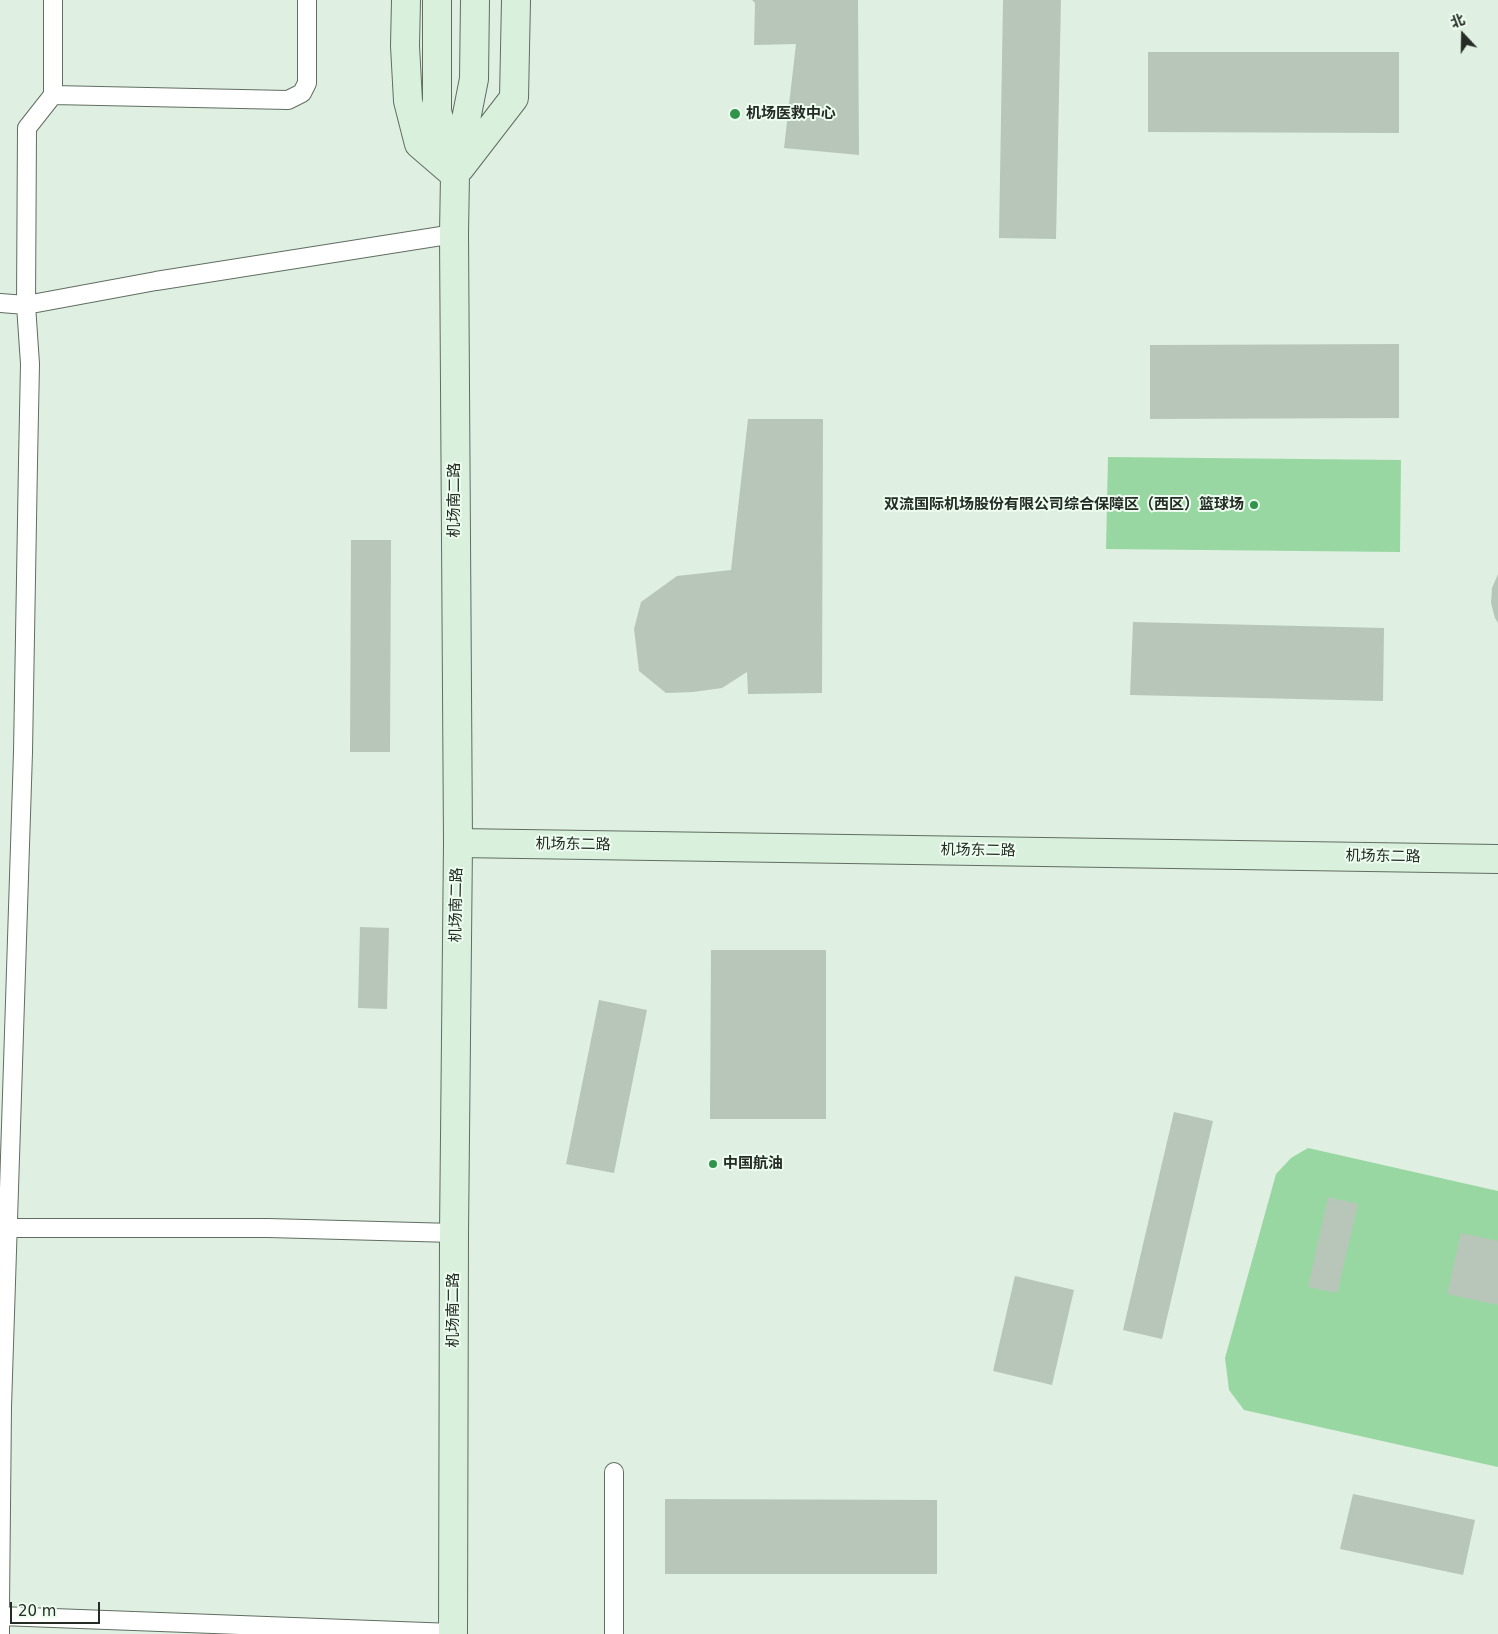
<!DOCTYPE html>
<html>
<head>
<meta charset="utf-8">
<style>
  body { margin:0 }
  #map { position:relative; width:1498px; height:1634px; overflow:hidden; background:#dfefe1; font-family:"DejaVu Sans","Noto Sans SC",sans-serif }
  canvas { display:block }
  .north { position:absolute; left:1438px; top:10px; width:50px; height:50px; -webkit-text-stroke:4px #ecfcee; paint-order:stroke; rotate:339deg; font-size:14px; font-weight:700; line-height:20px; text-align:center; color:#252b25 }
  .north::after { content:''; display:block; margin:auto; width:18px; height:22px; background:#252b25; clip-path:polygon(50% 0,100% 100%,50% 72%,0 100%) }
  .scale { position:absolute; left:10px; top:1602px; width:90px; height:22px; box-sizing:border-box; border:2px solid #252b25; border-top:0; padding-left:6px; font-size:15px; line-height:18px; white-space:nowrap; color:#252b25; -webkit-text-stroke:4px #ecfcee; paint-order:stroke }
</style>
</head>
<body>
<div id="map">
<canvas width="1498" height="1634"></canvas>
<div class="north">北</div>
<div class="scale">20 m</div>
</div>
<script>
const c = document.querySelector('canvas').getContext('2d');
c.lineJoin = 'round';
function paint(path, color) {
  c.fillStyle = color;
  c.fill(path, 'evenodd');
}
function toPath(rows) {
  const path = new Path2D();
  for (const r of rows) {
    path.moveTo(r[0], r[1]);
    for (let i = 2; i < r.length; i += 2) path.lineTo(r[i], r[i + 1]);
  }
  return path;
}
function strokePath(path, color, width, dash) {
  c.strokeStyle = color;
  c.lineWidth = width;
  c.lineCap = dash ? 'butt' : 'round';
  c.setLineDash(dash || []);
  c.stroke(path);
}
function drawText(font, color, halo, rows, align = 'center') {
  c.font = font + ' "DejaVu Sans","Noto Sans SC",sans-serif';
  c.lineWidth = 4;
  c.setLineDash([]);
  c.textBaseline = 'middle';
  c.strokeStyle = halo;
  c.fillStyle = color;
  for (const [text, x, y, turn = 0] of rows) {
    c.save();
    c.translate(x, y);
    c.rotate((+turn || 0) * Math.PI / 180);
    c.textAlign = isNaN(turn) ? turn : align;
    if (halo) c.strokeText(text, 0, 0);
    c.fillText(text, 0, 0);
    c.restore();
  }
}
paint(toPath([
  [1108,457,1401,460,1400,552,1106,549],
  [1308,1148,1498,1191,1498,1467,1244,1410,1229,1390,1225,1358,1276,1174,1291,1158]
]), '#99d7a2');
paint(toPath([
  [752,0,858,0,859,155,784,148,796,44,754,45,755,3],
  [1003,0,1061,0,1056,239,999,238],
  [1148,52,1399,52,1399,133,1148,132],
  [1399,344,1399,418,1150,419,1150,345],
  [748,419,823,419,822,693,748,694,747,672,722,688,693,692,666,693,639,671,634,629,641,602,677,576,731,570],
  [351,540,391,540,390,752,350,752],
  [1498,574,1498,623,1495,618,1491,603,1492,588],
  [1133,622,1384,628,1383,701,1130,695],
  [360,927,389,928,387,1009,358,1008],
  [711,950,826,950,826,1119,710,1119],
  [599,1000,647,1010,614,1173,566,1164],
  [1174,1112,1213,1121,1162,1339,1123,1330],
  [1328,1197,1358,1204,1337,1293,1308,1287],
  [1461,1233,1498,1241,1498,1305,1447,1294],
  [1015,1276,1074,1290,1052,1385,993,1371],
  [1353,1494,1475,1520,1463,1575,1340,1549],
  [665,1499,937,1500,937,1574,665,1574]
]), '#b7c6b9');
const lane = toPath([
  [53,95,288,100,302,93,307,83,307,0],
  [0,303,26,305,156,281,454,234],
  [9,1228,268,1228,454,1233],
  [614,1472,614,1634],
  [0,1606,2,1407,23,752,28,462,30,364,26,305,27,128,53,95,53,0],
  [0,1616,453,1633],
  [0,1623,0,1634]
]);
const secondary = toPath([
  [406,0,405,46,408,101,419,144,455,175],
  [437,0,437,111,453,171],
  [460,168,514,98,516,0],
  [458,843,1498,859],
  [453,1634,454,1233,458,843,454,234,455,175,474,79,475,0]
]);
strokePath(lane, '#606e61', 20);
strokePath(secondary, '#606e61', 30);
strokePath(lane, '#fff', 18);
strokePath(secondary, '#d9f0dd', 28);
for (const [x, y, r, color] of [
  [735,114,6,"#30954b"],
  [1254,505,5,"#30954b"],
  [713,1164,5,"#30954b"]
]) {
  const dot = new Path2D();
  dot.arc(x, y, r, 0, 2 * Math.PI);
  c.fillStyle = color;
  c.fill(dot);
  strokePath(dot, '#ecfcee', 2);
}
drawText('bold 15px', '#252b25', '#ecfcee', [
  ["机场医救中心",746,114],
  ["双流国际机场股份有限公司综合保障区（西区）篮球场",1244,505,"right"],
  ["中国航油",723,1164]
], 'left');
drawText('15px', '#252b25', '#ecfcee', [
  ["机场南二路",455,500,-90],
  ["机场东二路",573,845,1],
  ["机场东二路",978,851,1],
  ["机场东二路",1383,857,1],
  ["机场南二路",457,905,-89],
  ["机场南二路",454,1310,-90]
]);
</script>
</body>
</html>
